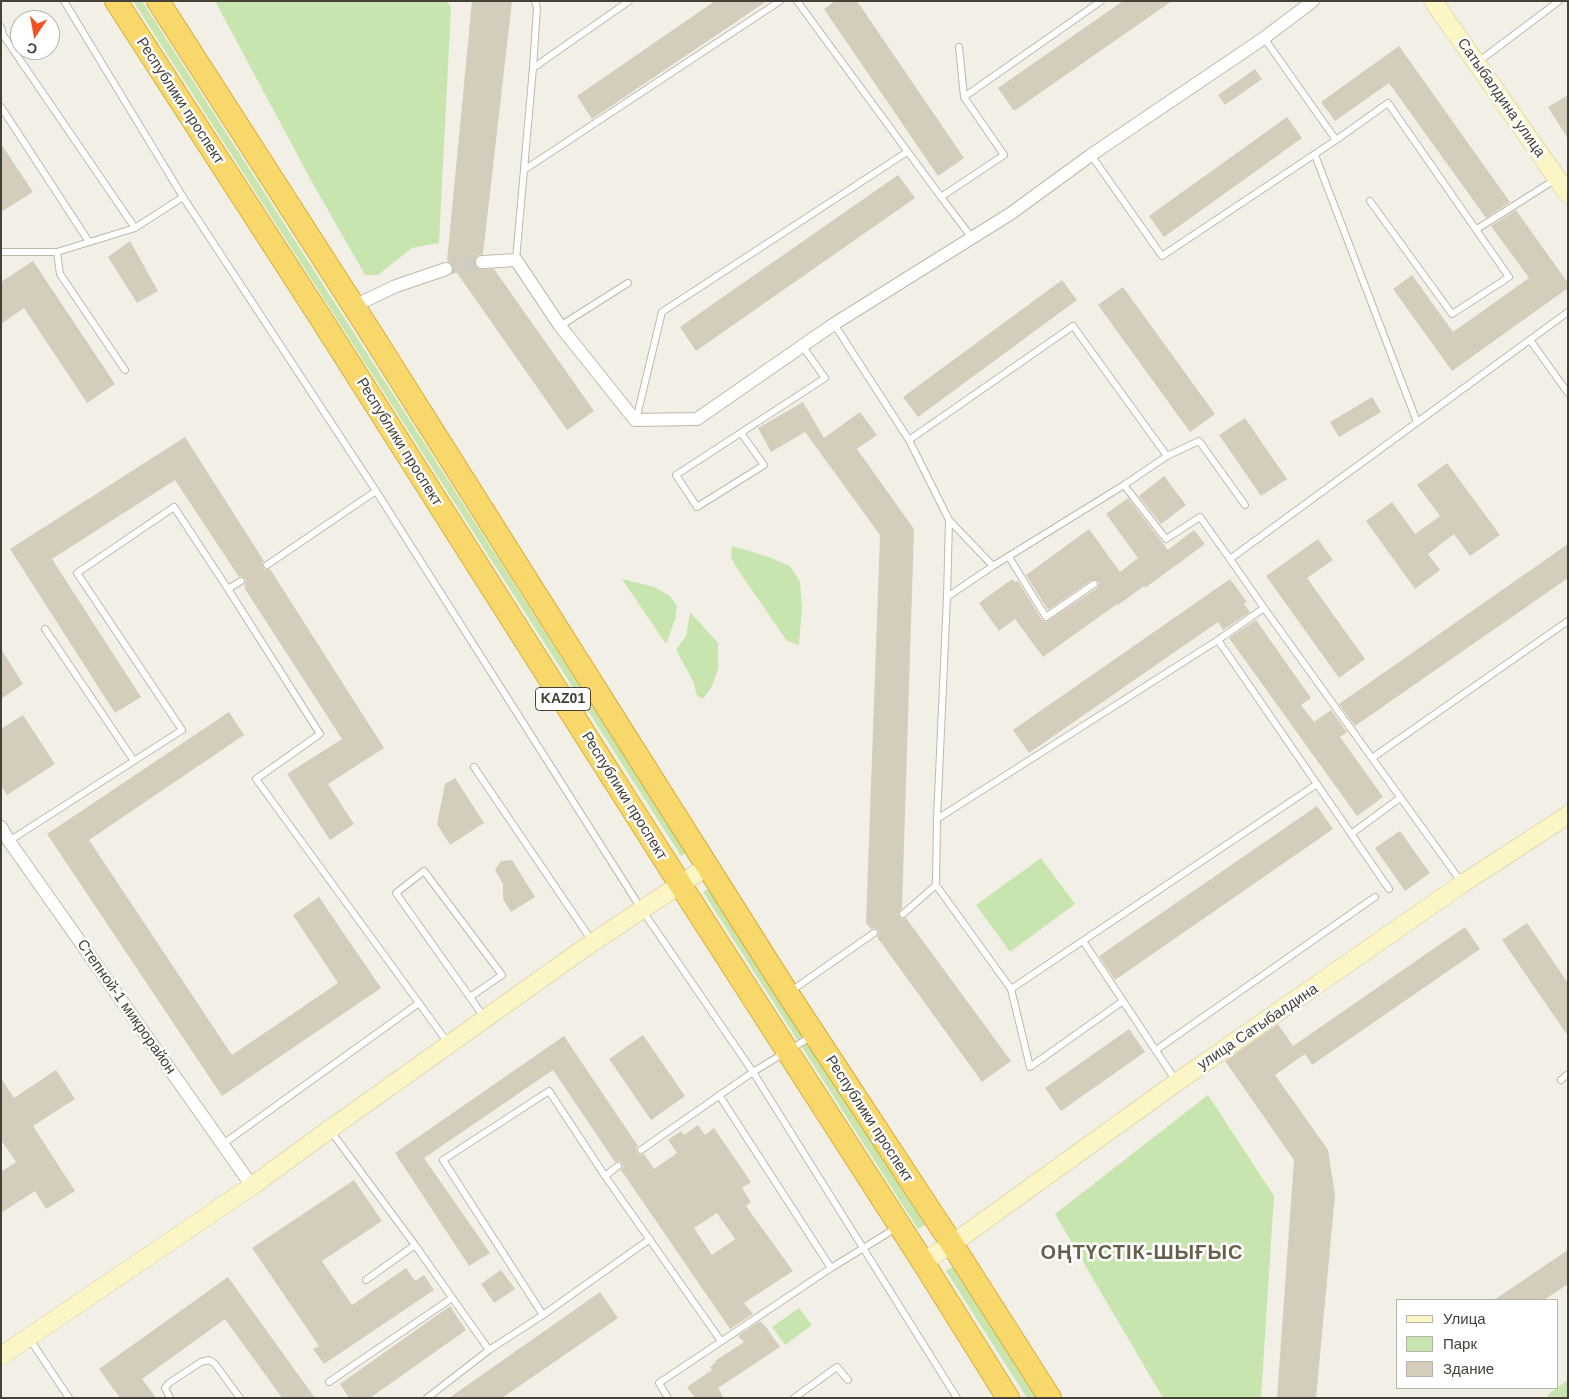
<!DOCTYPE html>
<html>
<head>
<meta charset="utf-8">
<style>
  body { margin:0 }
  #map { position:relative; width:1569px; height:1399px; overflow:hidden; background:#f2f0e6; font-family:Arial,sans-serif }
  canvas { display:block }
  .frame { position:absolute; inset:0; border:2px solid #454136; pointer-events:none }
  .legend { position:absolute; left:1396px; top:1299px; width:162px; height:90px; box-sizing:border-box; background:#fff; border:1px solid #b5b3af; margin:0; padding:6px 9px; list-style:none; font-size:15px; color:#454136 }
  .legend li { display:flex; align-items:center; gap:10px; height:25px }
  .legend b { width:25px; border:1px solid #b5b3af }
  .north { position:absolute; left:10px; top:10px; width:50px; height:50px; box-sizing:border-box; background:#fff; border:1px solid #b5b3af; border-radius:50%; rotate:192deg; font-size:14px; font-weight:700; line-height:20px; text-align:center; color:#454136 }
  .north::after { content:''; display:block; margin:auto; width:18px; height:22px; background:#f2531e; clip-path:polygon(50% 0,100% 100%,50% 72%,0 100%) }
</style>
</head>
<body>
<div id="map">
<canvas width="1569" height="1399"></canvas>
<div class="frame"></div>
<ul class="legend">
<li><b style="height:6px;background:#fcf5c6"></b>Улица</li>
<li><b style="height:14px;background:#c8e5b0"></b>Парк</li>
<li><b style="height:14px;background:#d4cdbc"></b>Здание</li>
</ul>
<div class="north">С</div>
</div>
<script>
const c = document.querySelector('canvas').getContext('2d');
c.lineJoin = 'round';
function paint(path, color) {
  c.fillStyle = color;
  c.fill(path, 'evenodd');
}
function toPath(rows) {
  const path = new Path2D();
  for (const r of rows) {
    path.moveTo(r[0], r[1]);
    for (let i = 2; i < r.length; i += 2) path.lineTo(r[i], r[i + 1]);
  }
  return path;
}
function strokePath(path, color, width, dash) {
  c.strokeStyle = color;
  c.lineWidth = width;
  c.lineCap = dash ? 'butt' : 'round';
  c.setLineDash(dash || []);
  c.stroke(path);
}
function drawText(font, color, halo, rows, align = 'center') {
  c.font = font + ' Arial,sans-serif';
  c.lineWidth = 5;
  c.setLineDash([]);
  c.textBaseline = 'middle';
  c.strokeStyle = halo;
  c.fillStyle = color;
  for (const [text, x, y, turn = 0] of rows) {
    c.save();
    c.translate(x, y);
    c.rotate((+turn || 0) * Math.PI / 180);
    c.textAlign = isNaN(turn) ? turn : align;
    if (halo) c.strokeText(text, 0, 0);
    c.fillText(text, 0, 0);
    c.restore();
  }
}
paint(toPath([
  [133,1,142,1,686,853,681,856],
  [215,1,447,1,451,8,439,243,412,248,378,275,365,275,313,184],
  [732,546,766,556,790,566,800,582,802,607,799,645,787,641,738,570,731,558],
  [622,579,654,587,670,596,677,606,675,620,666,644],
  [690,612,718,643,718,669,712,686,703,699,697,696,693,681,676,650,686,636],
  [1041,858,1075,904,1010,952,976,905],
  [710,888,925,1225,918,1229,703,892],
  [1208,1095,1274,1196,1261,1398,1163,1398,1055,1214],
  [953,1266,1037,1398,1027,1398,946,1271],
  [799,1308,812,1325,785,1345,772,1327],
  [1568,1380,1568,1398,1549,1398,1547,1395]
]), '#c8e5b0');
paint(toPath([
  [472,1,512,1,483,254,477,256,474,263,479,269,494,269,594,411,567,430,457,273,454,272,454,267,452,263,447,261],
  [715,1,767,1,592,119,577,96],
  [835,1,857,1,964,158,938,176,824,9],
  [1123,1,1172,1,1014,111,998,88],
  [1399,46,1510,202,1486,218,1389,83,1335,121,1321,102],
  [1255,69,1262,79,1225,105,1218,95],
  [1568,95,1568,139,1548,107],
  [1287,117,1302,138,1164,237,1149,216],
  [1,144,33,192,1,212],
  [898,175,915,198,696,351,680,327],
  [1516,210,1568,283,1568,288,1452,371,1393,289,1412,275,1453,332,1529,278,1491,226],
  [130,241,158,291,137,303,108,257],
  [33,261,115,384,87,403,24,308,1,324,1,282],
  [1062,280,1077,300,918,417,903,397],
  [1123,287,1215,414,1190,432,1098,305],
  [1372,397,1381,412,1339,437,1330,422],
  [803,402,824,438,860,412,877,435,857,449,914,529,902,908,898,914,901,919,906,918,1011,1061,982,1082,877,937,879,933,878,930,874,928,871,929,866,923,880,535,805,432,771,452,758,428],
  [1245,418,1287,479,1261,496,1219,435],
  [185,437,264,561,262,563,263,567,265,570,270,569,384,748,328,784,354,824,330,840,287,774,342,739,245,589,244,585,246,581,245,578,241,576,239,577,175,480,52,559,141,697,115,713,10,549],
  [1447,463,1500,535,1470,556,1454,534,1428,554,1440,570,1415,589,1366,521,1392,502,1415,534,1440,516,1417,485],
  [1164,476,1186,505,1161,524,1139,496],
  [1128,498,1168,550,1194,530,1205,544,1145,588,1144,586,1118,605,1117,604,1043,657,1015,619,999,631,979,603,1012,579,1015,582,1018,581,1042,620,1046,622,1097,588,1099,584,1098,581,1092,580,1048,610,1026,575,1089,529,1120,572,1138,558,1106,514],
  [1318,539,1333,560,1307,578,1365,659,1339,678,1266,576],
  [1568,544,1568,578,1355,726,1339,704],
  [1230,579,1247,602,1244,604,1250,612,1223,630,1218,622,1029,753,1013,730],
  [1256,620,1311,698,1301,705,1314,722,1331,710,1347,732,1340,737,1383,797,1357,816,1229,638],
  [1,649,23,684,1,699],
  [229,712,244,735,89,840,232,1055,338,983,293,915,319,897,381,988,222,1096,47,834],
  [23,715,55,764,7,795,1,786,1,729],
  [455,778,484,823,450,845,437,824,445,784],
  [1317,806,1333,829,1115,980,1099,956],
  [1400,831,1430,873,1405,891,1375,848],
  [512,860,535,897,511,912,503,899,503,884,495,870,501,861],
  [1527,923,1568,983,1568,1036,1502,940],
  [1465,927,1480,949,1312,1065,1305,1054,1275,1075,1328,1150,1335,1195,1316,1398,1277,1398,1294,1160,1225,1061,1278,1024,1293,1046],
  [1129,1029,1145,1052,1061,1111,1045,1088],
  [643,1035,685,1096,651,1120,609,1059],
  [564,1036,638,1146,636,1148,637,1152,639,1155,644,1154,654,1169,677,1153,668,1140,681,1131,684,1135,698,1125,705,1135,714,1128,751,1182,742,1188,751,1202,746,1206,793,1271,744,1303,753,1314,730,1329,621,1170,623,1167,622,1163,619,1161,615,1162,553,1070,424,1158,490,1253,469,1266,395,1153],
  [717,1213,735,1239,712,1255,694,1228],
  [56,1070,75,1099,33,1126,75,1191,46,1209,35,1191,1,1213,1,1172,16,1162,1,1140,1,1078,14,1098],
  [354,1180,382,1221,322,1261,352,1305,406,1268,415,1281,424,1275,434,1290,324,1364,313,1349,319,1346,252,1248],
  [1568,1250,1568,1284,1544,1300,1494,1300],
  [501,1270,515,1289,494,1303,481,1284],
  [228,1277,315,1398,282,1398,225,1319,142,1379,156,1398,120,1398,99,1369],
  [600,1292,618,1318,502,1398,449,1398],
  [450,1306,466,1330,370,1398,349,1398,340,1384],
  [760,1321,766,1327,780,1347,718,1388,724,1398,695,1398,687,1387,712,1370,710,1367,716,1362,715,1361,744,1342,738,1336]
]), '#d4cdbc');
strokePath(toPath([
  [446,269,482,262]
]), '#cfcdc3', 12, [12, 6]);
const lane = toPath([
  [64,1,183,197,376,491,642,910,753,1072,957,1398],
  [797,1,941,197],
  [1,27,3,35,135,228],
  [1264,38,1336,140,1388,103,1509,277,1452,314,1370,201],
  [959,47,964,97],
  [1478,62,1559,1],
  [533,68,629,1],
  [1,107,89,242],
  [1091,155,1162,256,1336,140],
  [1315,155,1417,422],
  [524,170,780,1],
  [1477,229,1556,179],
  [972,238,941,197,1004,155,964,97,1101,1],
  [1,252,57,252,135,228,183,197],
  [57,252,60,274,125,370],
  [516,260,533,68,537,8,535,1],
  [834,324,909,440],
  [560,326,628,283],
  [1530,340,1568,393],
  [636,420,662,312,907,152],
  [741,433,764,465,697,507,676,475,825,378,803,347],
  [1167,456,1199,441,1245,505],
  [949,520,993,566],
  [1009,557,1046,617,1094,584],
  [267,565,376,491],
  [228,589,241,581],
  [947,597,993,566,1124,485,1166,539,1200,517,1230,559],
  [45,629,134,761],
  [1218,640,1389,889],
  [1372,758,1568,621],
  [474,767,592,941],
  [937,819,1218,640,1264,608],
  [1351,834,1400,798],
  [9,841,182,730,77,573,174,507,228,589,320,734,256,779,448,1043],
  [1462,883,1264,608,1230,559,1568,312],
  [936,885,937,819,947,597,949,520,909,440,1073,326,1167,456,1124,485],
  [903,914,936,885,1011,989,1030,1067,1123,1001,1176,1081],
  [1083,941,1123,1001],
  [1011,989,1317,784],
  [791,991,874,933],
  [470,997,502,975,424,871,396,893,484,1017],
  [1156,1050,1375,897],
  [1561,1080,1568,1074],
  [719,1095,831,1268],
  [330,1130,415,1245,489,1350,427,1398],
  [223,1144,419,1003],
  [641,1150,753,1072,812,1036],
  [605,1176,618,1166],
  [366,1280,415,1245],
  [543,1315,443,1160,549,1091,605,1176,721,1341],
  [29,1338,69,1398],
  [489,1350,543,1315,650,1239],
  [329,1382,452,1298],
  [170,1398,165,1388,169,1383,201,1362,209,1360,215,1364,240,1398],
  [668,1398,659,1383,831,1268,896,1228],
  [794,1398,837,1367,848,1380]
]);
const street = toPath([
  [482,262,516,260,560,326,635,420,697,419,834,324,1010,214,1091,155,1264,38,1313,1],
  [354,306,396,286,446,269],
  [1,827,9,841,252,1186]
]);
const secondary = toPath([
  [1433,1,1568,194],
  [923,1262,952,1244,1177,1082,1462,884,1568,815],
  [1,1356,252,1186,330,1129,593,942,708,866]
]);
const highway = toPath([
  [116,1,320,317,680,884,923,1262,1008,1398],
  [158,1,364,322,788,994,952,1244,1050,1398]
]);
strokePath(lane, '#beb9a9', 8);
strokePath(street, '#beb9a9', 14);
strokePath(secondary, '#d1c798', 19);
strokePath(highway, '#d7ae3b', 24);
strokePath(lane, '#fff', 6);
strokePath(street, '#fff', 12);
strokePath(secondary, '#fcf5c6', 18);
strokePath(highway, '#f8d86b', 22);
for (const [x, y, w] of [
  [563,699,55]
]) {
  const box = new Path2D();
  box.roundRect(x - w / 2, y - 11.5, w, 23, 4);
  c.fillStyle = '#fff';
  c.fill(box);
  strokePath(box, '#454136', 1);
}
drawText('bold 14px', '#454136', null, [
  ["KАZ01",563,699]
]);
drawText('15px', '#454136', '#fff', [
  ["Сатыбалдина улица",1501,98,55],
  ["Республики проспект",180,101,57],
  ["Республики проспект",399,442,58],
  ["Республики проспект",624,796,58],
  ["Степной-1 микрорайон",126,1007,55],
  ["улица Сатыбалдина",1258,1027,-34],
  ["Республики проспект",869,1119,57]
]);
c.letterSpacing = '1px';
drawText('bold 20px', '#67604d', '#fff', [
  ["ОҢТҮСТІК-ШЫҒЫС",1142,1253]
]);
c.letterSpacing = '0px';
</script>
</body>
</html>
